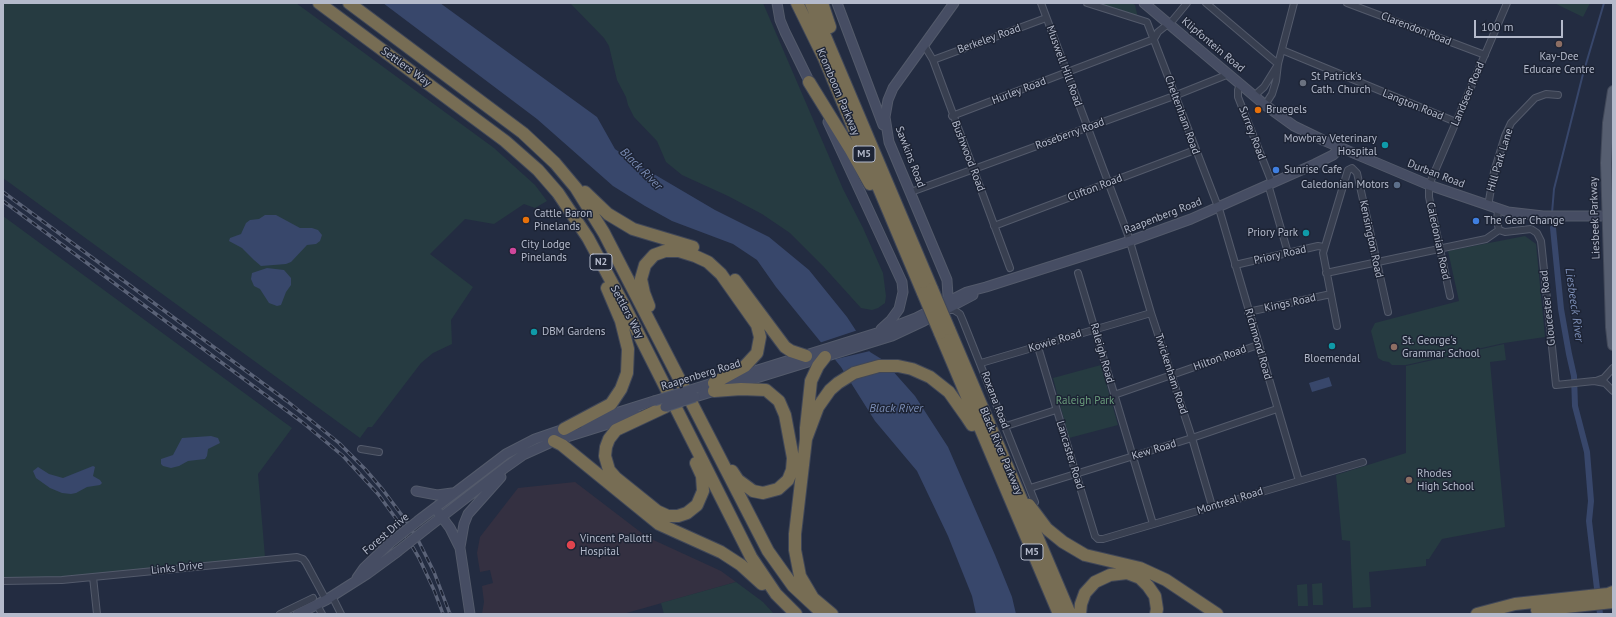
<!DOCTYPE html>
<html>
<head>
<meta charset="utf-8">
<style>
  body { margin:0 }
  #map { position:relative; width:1616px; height:617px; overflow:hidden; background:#232c41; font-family:"PT Sans",sans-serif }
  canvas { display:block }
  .frame { position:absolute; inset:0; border:4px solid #b4bacb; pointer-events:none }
  .scale { position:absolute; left:1474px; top:20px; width:89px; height:18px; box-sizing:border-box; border:2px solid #b4bacb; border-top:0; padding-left:5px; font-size:12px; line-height:14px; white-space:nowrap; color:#b4bacb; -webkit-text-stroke:3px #1d2435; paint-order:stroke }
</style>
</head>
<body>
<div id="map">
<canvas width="1616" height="617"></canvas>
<div class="frame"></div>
<div class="scale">100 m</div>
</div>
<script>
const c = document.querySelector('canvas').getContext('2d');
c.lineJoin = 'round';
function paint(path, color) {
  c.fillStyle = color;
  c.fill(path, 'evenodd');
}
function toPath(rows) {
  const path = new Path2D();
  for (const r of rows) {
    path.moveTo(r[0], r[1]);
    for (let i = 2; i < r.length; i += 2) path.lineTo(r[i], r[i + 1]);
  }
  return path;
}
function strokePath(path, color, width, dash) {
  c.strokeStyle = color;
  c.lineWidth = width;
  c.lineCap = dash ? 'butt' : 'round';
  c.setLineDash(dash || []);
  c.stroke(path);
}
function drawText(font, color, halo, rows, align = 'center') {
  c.font = font + ' "PT Sans",sans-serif';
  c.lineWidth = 3;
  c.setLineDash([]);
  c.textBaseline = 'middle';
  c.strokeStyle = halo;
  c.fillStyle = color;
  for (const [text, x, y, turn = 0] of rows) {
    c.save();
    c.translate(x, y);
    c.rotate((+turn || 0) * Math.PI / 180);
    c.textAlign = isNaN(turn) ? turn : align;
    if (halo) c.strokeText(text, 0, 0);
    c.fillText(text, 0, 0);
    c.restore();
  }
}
paint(toPath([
  [575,482,647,537,721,571,736,582,623,614,482,614,484,602,482,586,493,583,490,570,480,572,477,553,480,537,518,488]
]), '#343041');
paint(toPath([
  [3,3,296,3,494,148,535,185,547,201,535,208,524,204,494,224,465,219,430,254,473,287,451,320,452,344,433,353,421,363,372,427,368,427,360,438,3,178],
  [570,3,763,3,843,189,863,228,883,273,886,296,885,303,878,308,872,310,861,308,823,266,790,233,762,214,728,196,682,175,666,162,657,141,634,117,628,105,626,97,617,80,609,46,604,38],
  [1092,3,1132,3,1135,5,1138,18],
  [1554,3,1590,3,1583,17],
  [3,216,292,428,258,474,265,557,31,580,3,579],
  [1525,236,1536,244,1545,337,1504,343,1406,365,1392,365,1389,362,1383,361,1378,358,1371,331,1375,323,1459,301,1448,251],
  [1504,344,1506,360,1490,362,1505,527,1442,539,1429,559,1426,559,1426,566,1369,572,1371,607,1353,608,1350,541,1342,540,1336,475,1406,453,1406,366],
  [1101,365,1118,425,1069,438,1053,378],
  [736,582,763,602,774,614,664,614,661,603],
  [1322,583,1323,605,1313,605,1312,584],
  [1307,584,1308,606,1298,606,1297,585]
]), '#263b41');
paint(toPath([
  [383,3,440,3,597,117,615,149,630,160,715,210,769,237,809,270,847,317,870,352,883,360,915,396,948,447,995,555,1012,597,1016,614,976,614,972,596,948,536,917,471,875,421,841,367,776,287,757,260,733,244,672,221,645,206,613,186,537,119],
  [265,215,276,215,300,228,312,228,318,230,322,235,320,241,316,244,307,245,291,262,286,264,261,266,254,260,242,248,229,241,230,238,241,234,246,223,250,220,259,219],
  [267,268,284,270,291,278,291,285,286,292,281,305,277,306,269,303,260,289,254,286,251,279,252,273],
  [1329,377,1332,386,1312,392,1309,383],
  [211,436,218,438,220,443,208,449,207,456,205,459,188,461,179,466,171,468,163,466,161,464,161,459,173,455,182,438],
  [93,466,95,467,93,476,100,480,102,483,100,485,87,487,76,493,71,494,62,493,50,488,36,478,33,471,38,467,49,474,63,478]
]), '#38476b');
paint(toPath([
  [858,330,870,351,832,360,819,343]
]), '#232c41');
strokePath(toPath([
  [1552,213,1554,189,1583,74,1604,3],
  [1553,219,1553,228]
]), '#38476b', 2);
strokePath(toPath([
  [1553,228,1561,309,1569,354,1574,376,1575,406,1587,452,1591,501,1589,521,1600,614]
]), '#38476b', 6);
const street = toPath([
  [1041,3,1128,235,1151,313,1192,438,1212,506],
  [1087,3,1147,22,1220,212,1299,481],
  [1206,3,1278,64],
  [1347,3,1485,55],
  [924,45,933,60,1010,268],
  [1282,50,1456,122],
  [933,60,1046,18],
  [1240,83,1238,90,1238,97,1272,183],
  [1254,96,1264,87,1277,66],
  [1265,105,1272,94,1276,81,1278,64,1294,3],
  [952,116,1154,39,1158,32,1173,20,1187,3],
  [1268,184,1288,253],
  [911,192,1174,96,1229,74],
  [1488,206,1494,172,1505,136,1511,123,1535,98,1546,94,1558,95],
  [1498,209,1497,221,1499,230],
  [994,226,1195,150],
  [1499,230,1505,232,1531,229,1537,233,1541,241,1556,385,1594,381,1605,383,1613,391],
  [1443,248,1486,239,1499,230],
  [1235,265,1318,246,1324,247],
  [1078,273,1153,524],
  [1326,273,1439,249],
  [1450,296,1429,197,1429,185,1507,3],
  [947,310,954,310,960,314,963,321,1035,502],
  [1248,312,1331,294],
  [1337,326,1323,253,1347,173,1348,170,1352,168,1357,173,1388,312],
  [1038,347,1076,474,1095,536,1098,539,1103,539,1363,462],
  [981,363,1151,313],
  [1596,381,1604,378,1613,368],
  [1114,395,1258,345],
  [1006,426,1056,410],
  [361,449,379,452],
  [1030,488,1192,438,1277,409],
  [93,577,97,614],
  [3,581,62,580,297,557,303,559,306,563,326,600],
  [332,596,341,614],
  [317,605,322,614],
  [280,614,313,598]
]);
const secondary = toPath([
  [777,3,780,20,785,32,812,87],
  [837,3,883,125],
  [1144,3,1265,105,1294,126,1325,141,1429,185,1508,212,1543,216,1613,216],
  [828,122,902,282,903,292,899,309,891,320,881,329],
  [946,304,948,296,947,280,889,142,885,117,888,100,893,88,954,3],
  [732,378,880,332,916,318,967,292,986,287,1130,241,1191,219,1315,164,1333,155,1340,148],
  [697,388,719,381],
  [695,397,892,336,924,321,973,295],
  [584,423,654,401],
  [416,491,437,495,452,493],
  [438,512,450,528,460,548,470,614],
  [419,520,506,454,535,439,570,427],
  [426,529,506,467,523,455,554,441,637,415],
  [460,547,464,524,468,514,501,477],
  [357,578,364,568,390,543],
  [298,614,326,600,367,574,397,552]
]);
const primary = toPath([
  [1613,91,1608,123,1606,163,1611,327,1613,345]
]);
const highway = toPath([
  [319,3,505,141,538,170,558,193,588,238,624,305,751,557,776,594,796,614],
  [349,3,523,133,555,163,576,188,604,233,768,551,793,586,823,614],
  [797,3,824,58,923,293],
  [811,3,932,289],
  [822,3,830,27],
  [809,82,851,150,870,184],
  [585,192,608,214,633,229,693,247],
  [735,280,785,347,791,351,806,356],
  [649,306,644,293,641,279,645,265,654,255,665,251,679,251,695,256,708,262,721,274,757,325,760,337,757,353,745,366,714,383],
  [949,329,1070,614],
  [940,333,1059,614],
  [825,357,818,366,811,381,806,428,806,439,795,534,795,550,800,576,813,598,832,614],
  [714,391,741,389,766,390,779,401,785,415,793,458,792,470,788,480,778,489,763,493,753,491,738,480,732,471],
  [665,407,616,430,609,439,606,447,605,456,609,470,616,478,657,511,668,516,678,516,687,513,697,505,703,491,702,476,696,463],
  [564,429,611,404,621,389,627,373,628,349,621,321,607,288],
  [806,439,818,407,830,390,838,383,854,373,879,366,898,366,912,369,930,377,949,392,966,416,972,425],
  [554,441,562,445,659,524,721,552,741,565,762,584],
  [1029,505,1047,529,1063,542,1085,555,1140,568,1166,580,1217,614],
  [1537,610,1613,602],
  [1080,614,1081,604,1085,593,1095,582,1110,575,1127,573,1140,578,1148,586,1155,596,1157,609,1156,614],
  [1477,614,1515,604,1608,594,1613,592]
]);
strokePath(street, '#535a6b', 8);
strokePath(secondary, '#535a6b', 11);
strokePath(primary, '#414859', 12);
strokePath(highway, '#404758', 14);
strokePath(street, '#383f50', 6);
strokePath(secondary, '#464d63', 9);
strokePath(primary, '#565e70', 10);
strokePath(highway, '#776d54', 12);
const rail = toPath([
  [3,192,287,401,339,443,365,469,383,490,407,522,419,542,434,572,450,614],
  [3,201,302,422,343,456,378,494,397,520,419,558,434,590,443,614]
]);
strokePath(rail, '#5a6277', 3.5);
strokePath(rail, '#1d2435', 2, [6]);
const secondaryBridge = toPath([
  [654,401,697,388],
  [665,407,695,397],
  [390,543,419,520],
  [397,552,426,529]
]);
const highwayBridge = toPath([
  [932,289,949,329],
  [923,293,940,333]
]);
strokePath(secondaryBridge, '#535a6b', 11, []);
strokePath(highwayBridge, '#404758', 14, []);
strokePath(secondaryBridge, '#464d63', 9);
strokePath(highwayBridge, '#776d54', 12);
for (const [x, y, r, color] of [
  [1559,44,4,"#8d6e63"],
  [1303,83,4,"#6b7280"],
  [1258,110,4,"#e8710a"],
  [1385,145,4,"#0f9aa8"],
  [1276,170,4,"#3f7fe0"],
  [1397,185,4,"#5c6f8a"],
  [526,220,4,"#e8710a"],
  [1476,221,4,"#3f7fe0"],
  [1306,233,4,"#0f9aa8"],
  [513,251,4,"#d1479c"],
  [534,332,4,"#0f9aa8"],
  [1332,346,4,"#0f9aa8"],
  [1394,347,4,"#8d6e63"],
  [1409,480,4,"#8d6e63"],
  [571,545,5,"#e0444e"]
]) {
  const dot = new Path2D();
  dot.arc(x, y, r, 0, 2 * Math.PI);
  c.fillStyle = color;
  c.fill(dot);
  strokePath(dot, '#1d2435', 1.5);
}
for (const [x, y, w] of [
  [864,154,22],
  [601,262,22],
  [1032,552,22]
]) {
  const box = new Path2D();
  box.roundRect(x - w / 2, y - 8, w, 16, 3);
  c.fillStyle = '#1d2435';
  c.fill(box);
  strokePath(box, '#b4bacb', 1);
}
drawText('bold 10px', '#b4bacb', null, [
  ["M5",864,154],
  ["N2",601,262],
  ["M5",1032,552]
]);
drawText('11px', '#b4bacb', '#1d2435', [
  ["Clarendon Road",1416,29,21],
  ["Berkeley Road",989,39,-20],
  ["Klipfontein Road",1213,45,40],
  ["Muswell Hill Road",1064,66,70],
  ["Settlers Way",406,67,36],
  ["Hurley Road",1019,91,-21],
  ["Kromboom Parkway",838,92,67],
  ["Landseer Road",1468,94,-67],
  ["Langton Road",1413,105,22],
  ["Cheltenham Road",1182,115,70],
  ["Surrey Road",1252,133,69],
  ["Roseberry Road",1070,134,-20],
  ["Bushwood Road",968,156,69],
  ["Sawkins Road",910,157,69],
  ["Hill Park Lane",1500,160,-73],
  ["Durban Road",1436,174,21],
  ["Clifton Road",1095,188,-21],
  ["Raapenberg Road",1163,216,-21],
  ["Liesbeek Parkway",1595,218,-92],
  ["Kensington Road",1371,239,78],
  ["Caledonian Road",1438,241,78],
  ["Priory Road",1280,255,-13],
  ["Kings Road",1290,303,-12],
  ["Gloucester Road",1548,308,-96],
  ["Settlers Way",627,312,62],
  ["Kowie Road",1055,341,-17],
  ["Richmond Road",1258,344,74],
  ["Raleigh Road",1102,353,74],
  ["Hilton Road",1220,358,-20],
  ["Twickenham Road",1171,374,72],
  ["Raapenberg Road",701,375,-17],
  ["Roxana Road",995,400,69],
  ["Kew Road",1154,450,-17],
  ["Black River Parkway",1001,451,67],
  ["Lancaster Road",1070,455,73],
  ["Montreal Road",1230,501,-17],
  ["Forest Drive",386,534,-41],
  ["Links Drive",177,568,-6]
]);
drawText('11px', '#b4bacb', '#1d2435', [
  ["Kay-Dee",1559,57,"center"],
  ["Educare Centre",1559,70,"center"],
  ["St Patrick's",1311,77],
  ["Cath. Church",1311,90],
  ["Bruegels",1266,110],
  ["Mowbray Veterinary",1377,139,"right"],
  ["Hospital",1377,152,"right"],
  ["Sunrise Cafe",1284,170],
  ["Caledonian Motors",1389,185,"right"],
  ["Cattle Baron",534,214],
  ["Pinelands",534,227],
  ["The Gear Change",1484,221],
  ["Priory Park",1298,233,"right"],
  ["City Lodge",521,245],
  ["Pinelands",521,258],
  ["DBM Gardens",542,332],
  ["St. George's",1402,341],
  ["Grammar School",1402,354],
  ["Bloemendal",1332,359,"center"],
  ["Rhodes",1417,474],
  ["High School",1417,487],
  ["Vincent Pallotti",580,539],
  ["Hospital",580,552]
], 'left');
drawText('11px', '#6a9d7c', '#1d2435', [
  ["Raleigh Park",1085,401]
]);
drawText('italic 12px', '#7a8cb4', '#1d2435', [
  ["Black River",641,169,45],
  ["Liesbeeck River",1574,305,82],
  ["Black River",896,409]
]);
</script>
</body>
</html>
